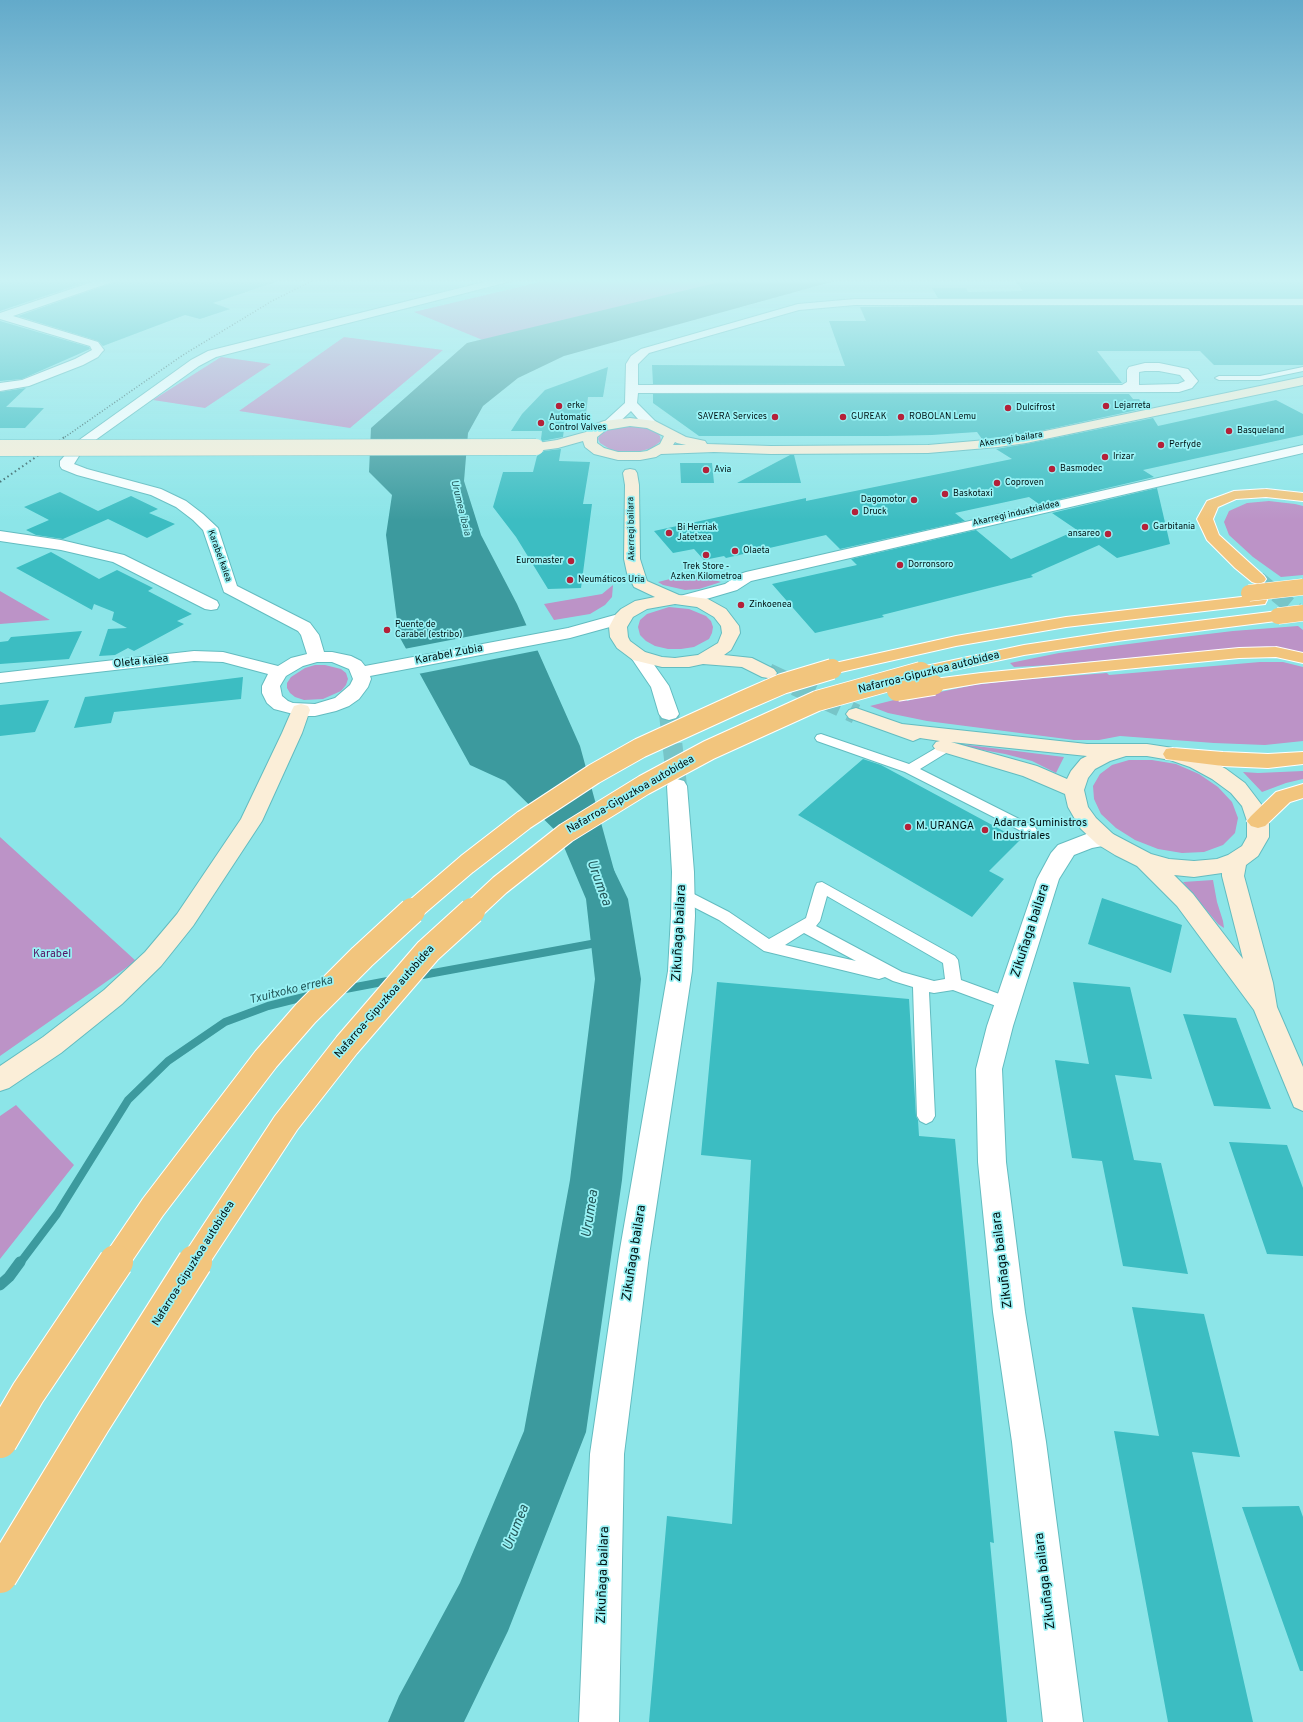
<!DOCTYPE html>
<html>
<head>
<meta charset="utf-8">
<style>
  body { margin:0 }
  canvas { display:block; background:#8ce5e8 }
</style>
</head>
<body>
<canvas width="1303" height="1722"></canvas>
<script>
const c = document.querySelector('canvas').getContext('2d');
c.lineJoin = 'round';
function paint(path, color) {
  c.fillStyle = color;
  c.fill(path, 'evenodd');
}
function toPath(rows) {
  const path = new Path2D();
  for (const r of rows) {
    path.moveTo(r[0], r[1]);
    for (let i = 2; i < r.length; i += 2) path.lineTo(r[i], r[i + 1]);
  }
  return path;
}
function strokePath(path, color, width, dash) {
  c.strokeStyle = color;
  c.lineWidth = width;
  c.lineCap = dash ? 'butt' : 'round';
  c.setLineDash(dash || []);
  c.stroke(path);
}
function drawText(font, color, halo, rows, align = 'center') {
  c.font = font + ' Overpass,sans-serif';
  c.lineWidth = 3.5;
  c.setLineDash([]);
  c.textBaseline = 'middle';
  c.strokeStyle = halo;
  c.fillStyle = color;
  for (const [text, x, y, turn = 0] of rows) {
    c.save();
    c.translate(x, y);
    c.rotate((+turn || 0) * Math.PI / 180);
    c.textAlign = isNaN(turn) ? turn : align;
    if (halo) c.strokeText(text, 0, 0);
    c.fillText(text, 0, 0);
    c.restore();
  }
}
paint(toPath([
  [553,279,748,279,495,345,414,312],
  [344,337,443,350,350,428,239,411],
  [221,357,271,364,205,408,153,400],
  [634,425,651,429,657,432,660,436,661,441,652,448,634,453,613,451,600,443,598,439,600,434,606,430],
  [1269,501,1295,504,1303,506,1303,575,1281,577,1253,557,1229,535,1224,522,1229,511,1247,503],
  [682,576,703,576,721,582,699,589,685,590,663,585,658,582],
  [613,585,612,597,605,605,590,614,554,620,544,604,602,594],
  [0,591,50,620,0,624],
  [669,607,689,609,706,616,711,621,713,627,712,633,709,639,694,647,681,649,668,649,655,646,646,641,640,635,638,627,640,620,647,614],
  [1298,626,1303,630,1303,652,1255,647,1052,665,1014,667,1010,663,1059,653,1183,637,1233,631],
  [1260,662,1283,662,1303,667,1303,741,1265,745,1214,743,1120,736,1099,740,1074,740,927,721,888,713,870,706,906,697,907,701,935,693,974,685,1007,681,1107,673,1109,675],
  [315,665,325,665,341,669,346,673,348,679,346,685,341,691,323,699,304,700,295,697,290,693,287,688,287,683,291,677,305,668],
  [952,743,1064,757,1056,773,1032,761,1005,754,955,745],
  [1129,760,1152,760,1176,764,1199,774,1218,787,1232,802,1238,818,1235,833,1223,845,1204,852,1182,853,1158,849,1135,840,1116,828,1101,814,1094,799,1093,786,1100,774,1112,765],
  [1303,771,1303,779,1286,783,1262,792,1243,772,1258,773],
  [0,837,136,961,0,1056],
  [1213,880,1217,902,1223,921,1224,928,1218,924,1183,882],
  [16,1105,74,1165,0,1259,0,1116]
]), '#bc93c7');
paint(toPath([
  [732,279,842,279,564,356,518,378,483,406,468,433,464,481,481,535,517,604,580,746,617,881,594,923,580,855,505,781,470,765,399,636,386,535,392,495,369,472,371,428,467,343]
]), '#3c9a9e');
paint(toPath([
  [528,625,540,650,418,674,404,649]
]), '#8ce5e8');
strokePath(toPath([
  [417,976,613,940],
  [340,990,393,980],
  [20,1263,57,1214,128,1100,168,1061,225,1022,268,1006,312,995]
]), '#3c9a9e', 8);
strokePath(toPath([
  [0,1285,9,1277,20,1262]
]), '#3c9a9e', 11);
paint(toPath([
  [584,833,598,837,628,899,641,979,622,1180,586,1432,508,1631,464,1722,388,1722,399,1696,460,1583,524,1431,570,1180,595,979,586,899,564,847,570,837,584,833]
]), '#3c9a9e');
paint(toPath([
  [0,279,43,279,49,283,58,282,60,279,96,279,0,311],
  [117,279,275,279,276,282,213,303,230,309,200,319,185,315,103,346,98,341,18,316,115,282],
  [1013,279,1303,279,1303,298,938,298,932,288,966,288,968,292,1023,291],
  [944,306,1303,306,1303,365,1214,365,1200,351,1097,351,1122,383,653,384,652,365,845,366,829,321,866,321,860,307],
  [0,321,89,347,90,349,22,379,0,381],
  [608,367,603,397,588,397,586,414,566,414,563,437,542,441,541,439,542,431,511,431,522,414,545,390],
  [26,388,6,407,44,408,25,428,0,428,0,392],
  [653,394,1129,394,1133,399,1139,399,1146,408,1026,434,982,439,977,432,932,435,886,436,699,436,653,403],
  [1276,400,1303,414,1303,435,1143,470,1154,477,1039,504,1029,497,955,513,965,521,840,549,826,535,726,558,724,556,704,560,694,549,673,553,654,531,806,498,806,501,1012,459,996,449,1026,444,1153,418,1158,426],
  [561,449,559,461,590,462,583,504,592,504,581,588,548,589,516,537,493,507,503,472,533,472,537,456,544,451],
  [790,455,794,455,801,483,737,483],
  [680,463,712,463,714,483,681,483],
  [1157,488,1170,544,1117,558,1099,545,1031,575,1033,577,882,615,884,617,815,633,772,584,857,565,851,559,976,530,1011,559,1077,530,1052,513],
  [60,492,98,511,131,496,158,509,149,513,175,524,147,538,108,519,63,539,36,535,26,530,49,520,24,507],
  [51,552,99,579,117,570,153,588,148,591,192,614,177,621,184,624,134,651,128,648,115,655,99,656,108,629,127,628,112,620,114,612,94,604,92,610,16,568],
  [82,631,69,659,0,664,0,642,8,641,11,637],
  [243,677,241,699,114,712,111,723,74,728,85,697],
  [49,700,35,732,0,736,0,705],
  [863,759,881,765,1020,840,989,871,1004,879,972,917,798,815],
  [1102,898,1182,925,1171,973,1088,944],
  [717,982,909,999,916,1116,918,1120,919,1136,955,1139,994,1543,990,1542,1007,1722,649,1722,667,1516,732,1524,751,1160,701,1155],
  [1073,982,1130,987,1152,1079,1115,1075,1134,1160,1161,1163,1188,1274,1123,1266,1102,1161,1072,1158,1055,1060,1089,1064],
  [1183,1014,1236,1018,1271,1109,1214,1106],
  [1229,1142,1287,1145,1303,1188,1303,1256,1267,1254],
  [1132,1307,1204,1314,1240,1457,1192,1452,1253,1722,1168,1722,1114,1431,1159,1436],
  [1299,1506,1303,1517,1303,1671,1300,1671,1242,1507]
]), '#3cbdc2');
strokePath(toPath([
  [669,714,677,786]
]), '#77c5c8', 20, [20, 10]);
strokePath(toPath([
  [768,673,856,714]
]), '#77c5c8', 20, [20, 10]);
strokePath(toPath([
  [1258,579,1303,616]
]), '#77c5c8', 16, [16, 8]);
const lane = toPath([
  [1303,367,1303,371,1260,380,1219,380,1215,378,1219,376,1260,376,1303,367],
  [821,734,909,764,943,744,951,744,953,747,951,750,920,769,1035,827,1037,830,1035,833,1030,835,1025,833,905,772,817,741,815,738,817,735,821,734],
  [822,882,955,956,958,960,961,980,1013,999,1015,1004,1013,1009,1007,1010,953,990,934,993,929,992,935,1116,932,1121,926,1124,920,1121,917,1116,913,987,893,981,885,977,879,979,764,951,719,920,678,899,676,895,678,891,683,890,688,891,729,912,769,939,806,918,815,887,817,883,822,882],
  [827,896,943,963,945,979,934,981,902,972,816,926,820,921,827,896],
  [804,933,856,961,785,945,804,933]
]);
const street = toPath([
  [44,279,59,279,58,281,49,282,44,279],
  [101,279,116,279,115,281,13,316,98,342,104,350,102,352,98,357,83,365,29,386,0,391,0,383,22,380,75,359,92,350,90,346,0,319,0,313,101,279],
  [496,279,513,279,512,281,216,357,199,366,87,446,82,447,77,446,75,443,191,360,208,351,496,279],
  [855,299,1303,299,1303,305,855,305,799,310,649,353,638,364,638,385,1122,385,1127,382,1127,370,1129,367,1145,363,1159,363,1188,369,1198,381,1192,388,1179,392,638,393,637,403,655,421,657,424,655,427,645,427,631,411,614,427,604,427,602,424,625,403,626,364,631,356,641,349,798,304,855,299],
  [1145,371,1159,371,1180,375,1185,381,1178,384,1139,385,1139,372,1145,371],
  [1303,445,1303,453,751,581,737,590,686,605,680,604,678,600,680,596,725,584,740,574,746,572,1303,445],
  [72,452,77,453,79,456,74,464,87,469,161,489,186,501,203,514,218,528,237,586,310,623,319,635,324,652,332,652,351,656,361,661,365,666,568,628,622,613,628,614,631,618,628,622,570,638,370,676,371,679,368,687,359,699,349,706,336,711,315,716,301,716,274,709,267,703,262,693,262,686,268,674,223,662,194,661,0,683,0,673,194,651,223,652,278,666,291,658,307,654,301,635,298,631,224,592,203,530,193,520,176,507,151,495,77,475,62,469,60,466,60,461,67,453,72,452],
  [317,662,332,662,349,669,353,679,350,685,335,698,315,704,293,703,288,701,282,696,280,686,286,676,303,666,317,662],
  [0,531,61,540,124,555,217,601,219,605,217,609,211,610,205,609,113,562,61,550,0,541,0,531],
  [639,651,645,652,669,686,679,714,676,718,669,720,662,718,659,714,651,687,630,656,633,652,639,651],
  [677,779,684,781,687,786,694,872,695,916,692,971,649,1255,624,1454,619,1722,579,1722,590,1454,619,1255,668,971,671,916,672,872,667,786,670,781,677,779],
  [1105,831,1113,834,1116,839,1113,844,1092,848,1074,855,1059,879,1013,1026,1002,1069,1006,1162,1025,1312,1046,1442,1083,1722,1043,1722,1012,1442,993,1312,978,1162,976,1069,987,1026,1037,879,1051,853,1058,845,1089,833,1105,831]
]);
const secondary = toPath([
  [1303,377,1303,385,1026,443,998,447,928,453,771,454,714,452,661,454,656,457,640,460,618,460,594,454,585,447,583,441,558,448,536,451,531,450,529,447,531,444,557,440,586,432,596,424,604,421,630,418,655,421,686,437,705,441,707,444,771,446,928,445,998,439,1026,435,1303,377],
  [630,426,647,428,664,436,660,444,647,451,640,452,618,452,604,448,597,443,597,437,606,430,630,426],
  [675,442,677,443,686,445,673,445,675,442],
  [630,469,635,470,637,473,639,485,640,559,647,581,679,595,708,599,726,609,739,626,740,633,731,650,724,655,752,658,774,669,777,673,774,677,768,678,762,677,742,667,703,664,689,667,662,667,633,660,617,648,610,637,609,627,616,614,621,609,635,601,655,597,634,587,627,573,624,559,625,485,623,473,625,470,630,469],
  [675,604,697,607,714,617,721,626,722,633,718,643,698,655,675,658,662,657,645,652,630,641,628,637,627,627,633,617,647,609,675,604],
  [301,704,308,706,310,710,302,733,262,821,193,926,161,966,122,1004,61,1053,9,1088,0,1091,0,1066,43,1037,104,990,145,952,177,914,241,819,282,733,292,710,294,706,301,704],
  [856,708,902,724,1087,744,1147,744,1173,748,1204,757,1226,769,1245,783,1261,804,1269,821,1269,837,1258,856,1246,865,1244,876,1273,983,1277,1007,1303,1067,1303,1111,1294,1107,1254,1010,1177,906,1137,866,1115,855,1097,844,1080,828,1068,807,1065,794,1023,776,936,750,933,746,936,742,940,741,920,738,913,741,849,718,846,714,849,710,856,708],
  [951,742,1087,756,1081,759,1071,771,1067,779,1037,766,951,742],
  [1126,756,1147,756,1170,760,1190,767,1212,779,1231,793,1242,806,1247,821,1247,837,1242,846,1228,855,1217,859,1194,861,1169,859,1151,854,1113,834,1096,818,1088,807,1084,790,1088,778,1095,769,1110,761,1126,756],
  [1222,873,1222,876,1243,959,1193,894,1174,875,1194,877,1222,873]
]);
const highway = toPath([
  [1266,489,1303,493,1303,501,1266,497,1236,499,1218,507,1213,519,1219,535,1264,576,1266,579,1264,582,1258,584,1252,582,1235,568,1207,540,1197,519,1207,501,1234,491,1266,489],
  [1259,595,1265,596,1267,600,1265,604,1066,627,956,646,832,674,826,673,823,669,826,665,956,636,1066,617,1259,595],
  [1278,611,1284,612,1287,616,1284,620,1117,641,1024,655,921,677,915,676,912,672,915,668,921,667,1024,645,1117,631,1278,611],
  [1276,647,1303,653,1303,663,1276,657,1239,658,981,683,934,691,927,689,925,685,927,681,934,679,981,673,1239,648,1276,647],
  [1173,748,1223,752,1268,754,1303,752,1303,764,1268,768,1223,766,1166,759,1163,754,1166,749,1173,748],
  [1303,784,1303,798,1290,802,1265,826,1258,828,1251,826,1247,821,1251,816,1276,792,1303,784]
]);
strokePath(lane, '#63bcc0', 2);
strokePath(street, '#63bcc0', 2);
strokePath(secondary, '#63bcc0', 2);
strokePath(highway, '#fff', 2);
paint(lane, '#fff');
paint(street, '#fff');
paint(secondary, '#fbeed8');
paint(highway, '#f2c57d');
strokePath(toPath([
  [65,437,183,355,272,301,316,279]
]), '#335f61', 1.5, [1, 2]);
strokePath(toPath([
  [0,482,66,436]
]), '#335f61', 2, [1.5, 3]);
const secondaryBridge = toPath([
  [0,448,536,447]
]);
const highwayBridgeFar3 = toPath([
  [1249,593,1303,587],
  [1278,616,1303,613]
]);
const highwayBridgeFar2 = toPath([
  [897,691,934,685],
  [411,912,467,864,524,820,594,774,640,748,743,701,782,684,832,669],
  [471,912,500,885,566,833,644,785,709,750,817,701,921,672]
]);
const highwayBridgeFar1 = toPath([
  [115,1263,153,1207,266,1059,306,1013,362,957,412,911],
  [194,1263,286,1123,347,1045,428,951,472,911]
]);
const highwayBridge = toPath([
  [0,1441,28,1393,116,1262],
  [0,1576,93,1423,195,1262]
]);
strokePath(secondaryBridge, '#63bcc0', 17, []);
strokePath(highwayBridgeFar3, '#fff', 17, []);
strokePath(highwayBridgeFar2, '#fff', 22, []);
strokePath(highwayBridgeFar1, '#fff', 28, []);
strokePath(highwayBridge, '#fff', 36, []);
strokePath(secondaryBridge, '#fbeed8', 16);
strokePath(highwayBridgeFar3, '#f2c57d', 16);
strokePath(highwayBridgeFar2, '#f2c57d', 20);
strokePath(highwayBridgeFar1, '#f2c57d', 26);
strokePath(highwayBridge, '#f2c57d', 34);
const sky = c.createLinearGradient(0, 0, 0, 520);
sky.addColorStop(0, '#63aaca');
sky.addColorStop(0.54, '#cbf3f5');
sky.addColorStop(1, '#cbf3f500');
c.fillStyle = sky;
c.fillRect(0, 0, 1303, 520);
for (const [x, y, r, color] of [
  [559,406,4,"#b42139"],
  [1106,406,4,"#b42139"],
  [1008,408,4,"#b42139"],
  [775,417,4,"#b42139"],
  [843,417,4,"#b42139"],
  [901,417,4,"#b42139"],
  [541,423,4,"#b42139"],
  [1229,431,4,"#b42139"],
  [1161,445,4,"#b42139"],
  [1105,457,4,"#b42139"],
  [1052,469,4,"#b42139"],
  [706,470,4,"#b42139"],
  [997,483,4,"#b42139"],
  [945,494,4,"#b42139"],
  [914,500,4,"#b42139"],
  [855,512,4,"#b42139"],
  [1145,527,4,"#b42139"],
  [669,533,4,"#b42139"],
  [1108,534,4,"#b42139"],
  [735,551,4,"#b42139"],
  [706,555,4,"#b42139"],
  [571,561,4,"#b42139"],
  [900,565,4,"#b42139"],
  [570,580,4,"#b42139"],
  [741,605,4,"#b42139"],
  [387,630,4,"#b42139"],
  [908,827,4,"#b42139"],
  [985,830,4,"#b42139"]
]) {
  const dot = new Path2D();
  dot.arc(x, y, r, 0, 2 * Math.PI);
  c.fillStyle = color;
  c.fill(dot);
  strokePath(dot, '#99f2f5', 1.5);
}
drawText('9px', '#001213', '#99f2f5', [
  ["erke",567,406],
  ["Lejarreta",1114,406],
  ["Dulcifrost",1016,408],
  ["SAVERA Services",767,417,"right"],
  ["GUREAK",851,417],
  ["ROBOLAN Lemu",909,417],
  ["Automatic",549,418],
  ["Control Valves",549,428],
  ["Basqueland",1237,431],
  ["Perfyde",1169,445],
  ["Irizar",1113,457],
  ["Basmodec",1060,469],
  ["Avia",714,470],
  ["Coproven",1005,483],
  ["Baskotaxi",953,494],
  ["Dagomotor",906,500,"right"],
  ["Druck",863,512],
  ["Garbitania",1153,527],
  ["Bi Herriak",677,528],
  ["Jatetxea",677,538],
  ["ansareo",1100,534,"right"],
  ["Olaeta",743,551],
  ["Euromaster",563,561,"right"],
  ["Dorronsoro",908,565],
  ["Trek Store -",706,567,"center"],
  ["Azken Kilometroa",706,577,"center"],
  ["Neumáticos Uria",578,580],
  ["Zinkoenea",749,605],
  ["Puente de",395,625],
  ["Carabel (estribo)",395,635]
], 'left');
drawText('9px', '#001213', '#99f2f5', [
  ["Akerregi bailara",1011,440,-9],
  ["Akarregi industrialdea",1016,514,-13],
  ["Akerregi bailara",632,529,-91],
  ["Karabel kalea",219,556,70]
]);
drawText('italic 10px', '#24595b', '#99f2f5', [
  ["Urumea ibaia",460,508,76]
]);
drawText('11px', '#001213', '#99f2f5', [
  ["Karabel Zubia",449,655,-11],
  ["Oleta kalea",141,662,-6],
  ["Nafarroa-Gipuzkoa autobidea",929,673,-14],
  ["Nafarroa-Gipuzkoa autobidea",631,795,-30],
  ["Nafarroa-Gipuzkoa autobidea",385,1002,-49],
  ["Nafarroa-Gipuzkoa autobidea",194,1264,-58]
]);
drawText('11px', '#001213', '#99f2f5', [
  ["Adarra Suministros",993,824],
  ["Industriales",993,837],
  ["M. URANGA",916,827]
], 'left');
drawText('11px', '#551565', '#99f2f5', [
  ["Karabel",52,955]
]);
drawText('italic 12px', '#24595b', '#99f2f5', [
  ["Txuitxoko erreka",291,991,-14]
]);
drawText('13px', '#001213', '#99f2f5', [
  ["Zikuñaga bailara",1031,931,-72],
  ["Zikuñaga bailara",680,933,-87],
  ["Zikuñaga bailara",635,1253,-81],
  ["Zikuñaga bailara",1003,1260,-97],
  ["Zikuñaga bailara",604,1575,-88],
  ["Zikuñaga bailara",1046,1581,-97]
]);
drawText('italic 14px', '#24595b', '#99f2f5', [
  ["Urumea",598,883,70],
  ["Urumea",591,1214,-81],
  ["Urumea",517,1528,-68]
]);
</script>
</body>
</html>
